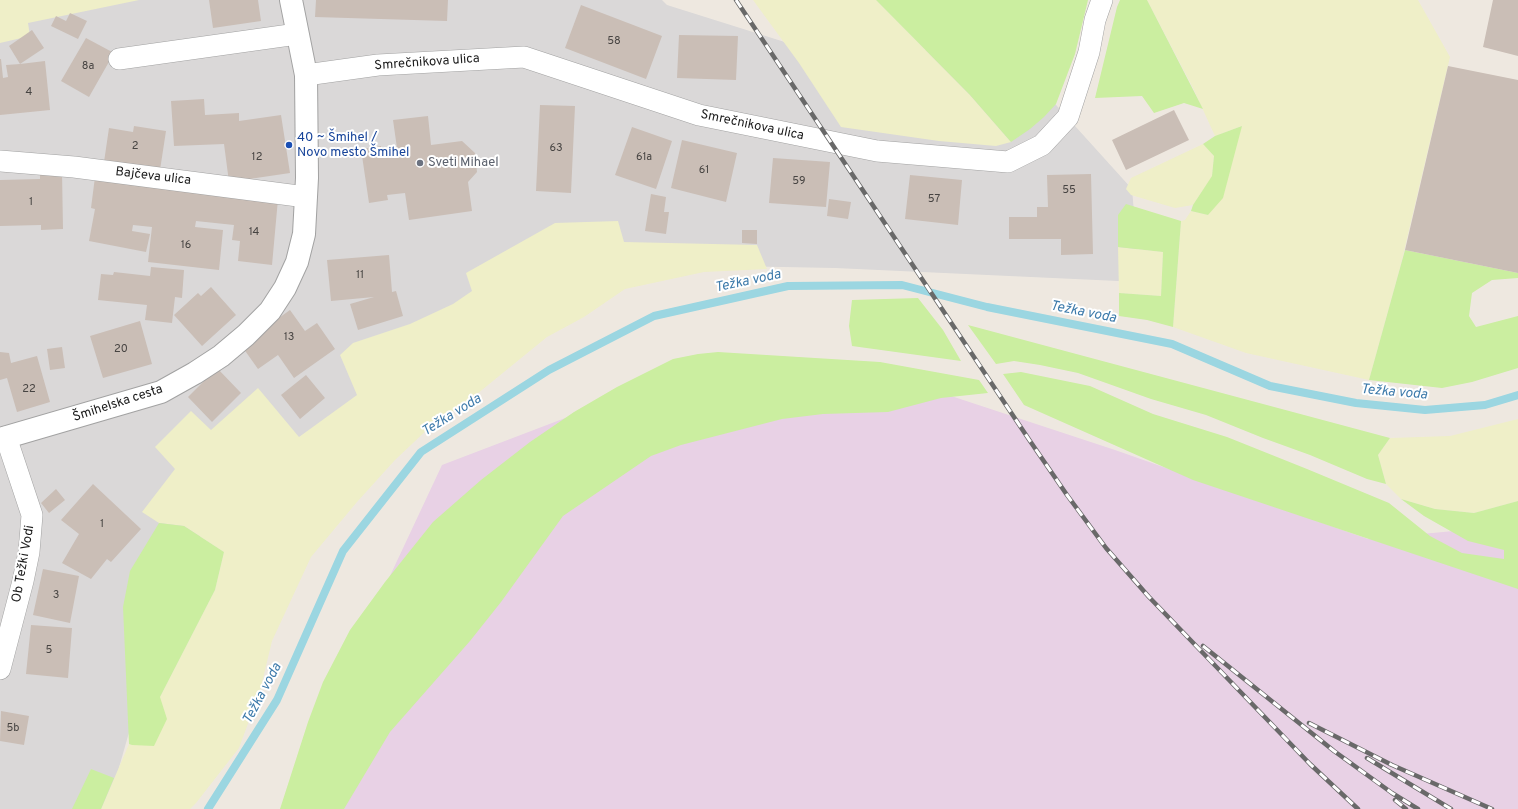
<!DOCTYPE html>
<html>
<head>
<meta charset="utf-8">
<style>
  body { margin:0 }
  canvas { display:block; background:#eee8e0 }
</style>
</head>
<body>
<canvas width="1518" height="809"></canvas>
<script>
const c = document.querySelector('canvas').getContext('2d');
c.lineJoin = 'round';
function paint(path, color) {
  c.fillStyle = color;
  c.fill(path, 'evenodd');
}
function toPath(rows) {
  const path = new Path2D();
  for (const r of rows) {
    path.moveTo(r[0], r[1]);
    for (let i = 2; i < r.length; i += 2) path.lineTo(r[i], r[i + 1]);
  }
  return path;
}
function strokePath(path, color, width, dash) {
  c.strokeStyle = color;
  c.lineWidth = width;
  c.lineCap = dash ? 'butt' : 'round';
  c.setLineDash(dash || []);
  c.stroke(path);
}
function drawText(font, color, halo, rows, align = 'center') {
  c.font = font + ' Overpass,sans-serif';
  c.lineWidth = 4;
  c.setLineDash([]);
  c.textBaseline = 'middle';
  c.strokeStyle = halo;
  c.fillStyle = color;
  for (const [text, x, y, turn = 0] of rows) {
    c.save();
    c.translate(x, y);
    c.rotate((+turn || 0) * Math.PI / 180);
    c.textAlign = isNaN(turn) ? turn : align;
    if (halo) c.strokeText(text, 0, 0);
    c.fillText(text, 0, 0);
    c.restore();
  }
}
paint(toPath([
  [0,0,662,0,667,5,861,66,991,33,1132,189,1140,282,835,268,572,263,374,396,243,468,172,582,110,799,103,809,0,809]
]), '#dad8d8');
paint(toPath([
  [712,362,854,364,1115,450,1368,539,1518,525,1518,809,289,809,321,723,442,465]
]), '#e8d1e5');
paint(toPath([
  [0,0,139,0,28,23,30,36,0,43],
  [753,0,876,0,970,95,1011,142,996,146,939,141,841,127,799,63],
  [1147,0,1418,0,1450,57,1401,264,1369,380,1246,353,1173,327,1181,221,1185,220,1191,211,1208,215,1242,126,1215,136,1193,88],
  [1203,144,1214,156,1212,177,1193,205,1175,208,1131,195,1126,189,1131,178],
  [618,221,624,242,757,245,767,269,704,272,625,289,584,317,547,337,477,394,430,427,395,460,357,502,311,557,272,641,260,691,239,748,196,803,190,809,101,809,129,744,132,745,160,697,215,590,224,552,184,526,159,523,142,512,175,469,155,447,191,411,211,430,258,388,299,437,357,395,340,355,353,343,410,324,453,304,472,291,466,273,555,223],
  [1118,247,1163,252,1161,296,1119,293],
  [1518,419,1518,501,1474,513,1435,509,1401,499,1386,484,1378,455,1390,438,1450,436]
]), '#efefc8');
paint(toPath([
  [876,0,1088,0,1075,54,1056,104,1044,117,1030,129,1011,142,970,95],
  [1120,0,1147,0,1203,109,1184,103,1154,113,1142,96,1095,98,1117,7],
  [1242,126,1223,198,1208,215,1191,211,1193,205,1212,176,1214,156,1203,144,1215,136],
  [1126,204,1181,221,1173,327,1147,320,1119,316,1119,293,1161,296,1163,252,1118,247,1118,215],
  [1405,250,1518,273,1518,278,1492,280,1472,293,1469,316,1476,327,1518,316,1518,368,1472,382,1442,388,1369,380],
  [918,298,943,330,961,361,852,346,849,326,852,300],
  [968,325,1390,438,1378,455,1386,484,1367,479,1310,455,1263,438,1206,415,1151,399,1078,373,1040,365,1014,361,996,364],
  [718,352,880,362,979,380,988,393,941,398,888,412,823,414,782,419,681,445,651,456,563,516,501,602,470,641,390,732,344,809,280,809,308,722,323,682,350,630,385,582,433,522,481,480,530,442,574,412,617,387,673,359,698,354],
  [1021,372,1090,386,1153,414,1227,437,1307,469,1389,503,1430,536,1462,553,1504,559,1504,550,1468,541,1424,516,1401,499,1435,509,1474,513,1518,501,1518,589,1193,480,1024,405,1003,374],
  [159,523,184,526,224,552,215,590,160,697,167,719,154,746,132,745,129,744,123,607,130,571],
  [91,769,114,778,101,809,72,809]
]), '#cbeea0');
strokePath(toPath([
  [208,809,277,700,343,551,421,452,549,370,654,316,788,286,902,285,987,307,1172,344,1270,386,1356,403,1425,410,1485,405,1518,395]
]), '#9bd6e1', 8);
paint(toPath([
  [209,0,258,0,261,21,213,28],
  [316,0,448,0,447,21,315,17],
  [1493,0,1518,0,1518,56,1483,47],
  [581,5,662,36,646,79,565,48],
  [70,13,87,21,78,39,51,26,56,16,66,21],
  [32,30,44,48,20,64,45,61,50,110,0,115,0,59,1,59,3,78,8,77,6,65,20,64,9,46],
  [679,35,738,36,736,80,677,78],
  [86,38,114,53,89,97,61,81],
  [1448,66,1518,80,1518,273,1405,250],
  [204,99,205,115,239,113,239,121,281,115,290,173,229,182,224,144,174,146,171,101],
  [540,105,575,106,571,193,536,191],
  [1174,110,1189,140,1126,170,1112,140],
  [428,116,431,145,462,141,475,153,477,172,468,182,472,211,409,220,405,193,387,195,388,200,369,203,361,149,381,146,381,149,397,148,393,120],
  [134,126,166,131,160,170,104,162,109,128,133,132],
  [632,127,672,141,656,189,615,175],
  [682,140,737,153,726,202,671,188],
  [773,158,830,162,826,207,769,203],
  [62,172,63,229,41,230,41,225,0,226,0,180,40,179,40,173],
  [1091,174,1093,254,1061,255,1061,239,1009,239,1009,217,1037,217,1037,207,1048,207,1047,175],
  [910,175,962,180,958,225,905,219],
  [95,177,278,199,272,265,238,261,240,241,232,240,234,225,196,221,195,227,223,230,219,270,148,262,152,227,133,225,132,231,150,234,146,252,89,241,95,209,91,208],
  [651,194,666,197,664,212,669,212,666,234,645,231],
  [829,199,851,202,848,219,827,216],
  [742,230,757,230,757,244,742,243],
  [389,255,392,292,396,291,403,316,358,330,350,304,374,297,331,301,327,260],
  [151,267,184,270,182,298,175,297,172,323,145,320,147,305,98,300,101,274,113,275,114,272,150,276],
  [211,287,236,315,202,346,174,315,198,293,201,296],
  [290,310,305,331,317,323,335,349,294,378,278,355,258,369,241,345],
  [140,321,152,364,103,378,90,336],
  [62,347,65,368,50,370,47,349],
  [0,352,9,353,11,363,37,356,50,402,17,412,7,378,0,380],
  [217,368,241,393,212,422,188,397],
  [306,375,325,398,300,419,281,395],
  [93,484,141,529,111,562,107,559,91,579,62,563,79,534,61,520],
  [56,489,65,500,49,513,41,503],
  [43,569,79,576,70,623,33,615],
  [31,625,72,628,68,678,26,674],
  [1,711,29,716,24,745,0,741]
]), '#cabeb6');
const minor = toPath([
  [119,59,297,34],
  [306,75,378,65,524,57,699,115,877,151,1008,162,1042,145,1068,117,1089,52,1095,20,1102,0],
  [0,161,74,167,306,197],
  [0,669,23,581,29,552,32,515,6,437]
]);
const tertiary = toPath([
  [0,439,161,392,195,373,221,356,246,335,270,311,285,288,297,262,304,234,307,178,306,75,291,0]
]);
strokePath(minor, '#a2a2a2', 22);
strokePath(tertiary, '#a2a2a2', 24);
strokePath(minor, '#fff', 21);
strokePath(tertiary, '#fff', 22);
const rail = toPath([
  [736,0,1030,441,1067,495,1106,548,1149,597,1310,764,1358,809],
  [1203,646,1334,751,1392,793,1418,809],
  [1309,723,1392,765,1492,809],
  [1367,758,1451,809],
  [1395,800,1406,809]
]);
strokePath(rail, '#696969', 4.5);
strokePath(rail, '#fff', 3, [9]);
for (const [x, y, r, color] of [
  [289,145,4,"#1a4fb4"],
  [420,163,4,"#6b7280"]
]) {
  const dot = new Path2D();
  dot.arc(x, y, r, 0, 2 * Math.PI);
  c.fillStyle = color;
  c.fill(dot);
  strokePath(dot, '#fff', 1.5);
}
drawText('11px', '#474442', null, [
  ["58",614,42],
  ["8a",88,67],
  ["4",29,93],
  ["2",135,147],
  ["63",556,149],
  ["12",257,158],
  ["61a",644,158],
  ["61",704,171],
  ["59",799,182],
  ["55",1069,191],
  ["57",934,200],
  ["1",31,203],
  ["14",254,233],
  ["16",186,246],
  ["11",360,276],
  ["13",289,338],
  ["20",121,350],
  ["22",29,390],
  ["1",102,525],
  ["3",56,596],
  ["5",49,651],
  ["5b",13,729]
]);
drawText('13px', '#1b1b1b', '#fff', [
  ["Smrečnikova ulica",427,63,-4],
  ["Smrečnikova ulica",752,126,12],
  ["Bajčeva ulica",153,177,7],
  ["Šmihelska cesta",118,404,-18],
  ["Ob Težki Vodi",24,564,-80]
]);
drawText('13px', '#164399', '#fff', [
  ["40 ~ Šmihel /",297,138],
  ["Novo mesto Šmihel",297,153]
], 'left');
drawText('13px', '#5b616d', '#fff', [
  ["Sveti Mihael",428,163]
], 'left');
drawText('italic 14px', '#3e7bab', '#fff', [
  ["Težka voda",748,282,-12],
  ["Težka voda",1083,313,11],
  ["Težka voda",1394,393,5],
  ["Težka voda",452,416,-32],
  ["Težka voda",263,694,-62]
]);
</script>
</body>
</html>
